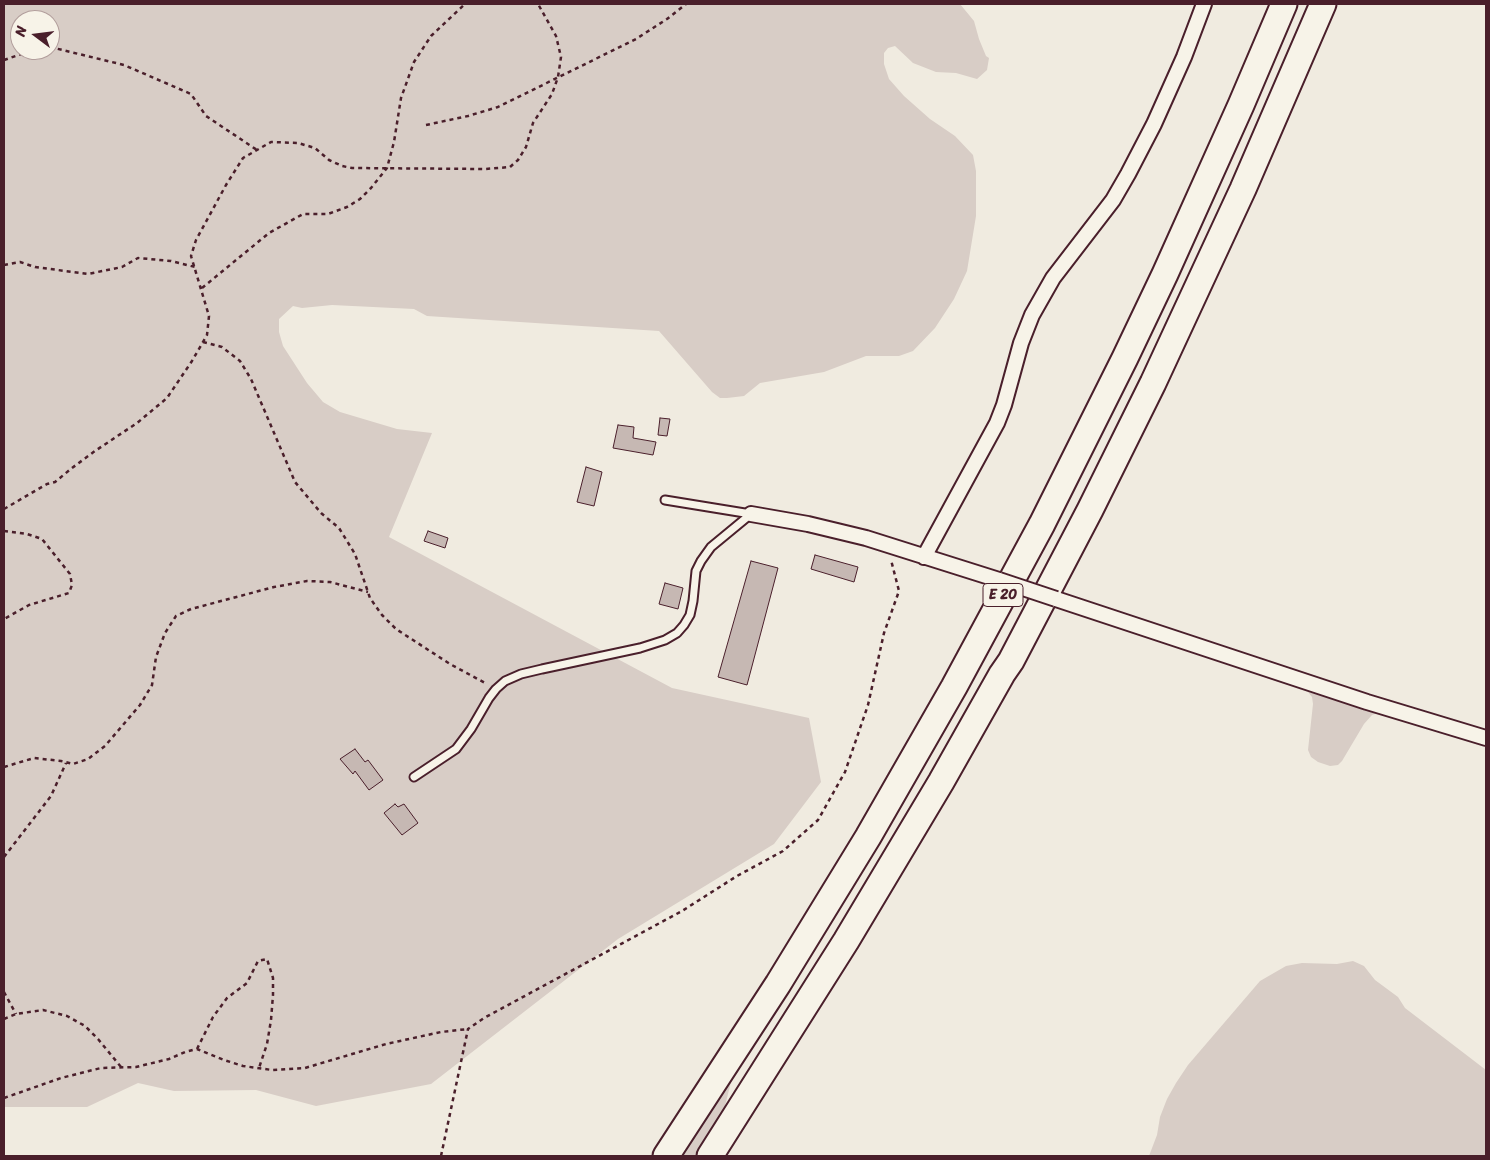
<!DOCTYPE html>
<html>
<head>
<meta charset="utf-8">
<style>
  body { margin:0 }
  #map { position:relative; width:1490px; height:1160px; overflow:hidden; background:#f0ebe0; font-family:Sriracha,sans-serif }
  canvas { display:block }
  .frame { position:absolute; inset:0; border:5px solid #4a1f2b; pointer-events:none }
  .north { position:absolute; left:10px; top:10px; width:50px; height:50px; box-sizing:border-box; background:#f7f3e8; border:1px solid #b29e9c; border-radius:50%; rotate:285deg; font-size:14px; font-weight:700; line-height:20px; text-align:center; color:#4a1f2b }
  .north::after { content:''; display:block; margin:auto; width:18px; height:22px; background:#4a1f2b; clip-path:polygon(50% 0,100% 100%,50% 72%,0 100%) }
</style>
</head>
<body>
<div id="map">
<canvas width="1490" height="1160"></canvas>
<div class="frame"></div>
<div class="north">N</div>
</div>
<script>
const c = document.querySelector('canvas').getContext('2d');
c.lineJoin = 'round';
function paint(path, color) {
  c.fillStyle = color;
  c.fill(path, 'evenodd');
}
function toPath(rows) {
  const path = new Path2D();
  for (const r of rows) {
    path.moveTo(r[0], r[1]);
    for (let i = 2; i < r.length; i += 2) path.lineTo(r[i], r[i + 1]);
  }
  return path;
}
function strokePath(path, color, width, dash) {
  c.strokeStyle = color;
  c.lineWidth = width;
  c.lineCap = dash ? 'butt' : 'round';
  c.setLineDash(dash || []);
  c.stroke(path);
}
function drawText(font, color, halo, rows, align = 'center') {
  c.font = font + ' Sriracha,sans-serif';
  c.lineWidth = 4;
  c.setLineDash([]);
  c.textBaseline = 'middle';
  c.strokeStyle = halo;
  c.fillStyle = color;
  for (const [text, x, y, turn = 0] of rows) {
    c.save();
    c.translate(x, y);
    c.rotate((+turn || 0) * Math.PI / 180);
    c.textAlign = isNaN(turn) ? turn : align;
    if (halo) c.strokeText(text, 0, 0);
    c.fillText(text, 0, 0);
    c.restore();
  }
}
paint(toPath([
  [4,4,960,4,974,21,979,39,986,56,989,58,987,70,977,79,956,73,936,72,913,63,895,46,888,48,884,53,884,64,889,79,904,96,930,119,955,136,973,155,976,171,976,216,967,271,954,299,935,328,913,351,899,356,866,356,824,372,760,383,744,396,727,398,720,398,712,392,659,331,427,316,414,309,332,305,302,308,293,306,279,319,279,332,283,346,307,383,323,402,340,412,397,429,432,433,389,537,672,688,809,718,821,782,774,844,618,939,431,1084,316,1106,256,1090,174,1091,138,1083,87,1107,4,1107],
  [20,20,50,20,50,50,20,50],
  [1308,692,1380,712,1372,715,1364,724,1342,761,1338,765,1330,766,1318,762,1311,757,1308,750,1313,704,1312,697],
  [1353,961,1364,966,1375,980,1398,997,1405,1008,1486,1070,1486,1156,1149,1156,1157,1135,1160,1117,1167,1099,1176,1083,1188,1065,1260,981,1286,966,1302,963,1337,964],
  [734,1070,721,1122,698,1156,678,1156]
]), '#d8cdc6');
const building = toPath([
  [660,418,670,419,667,436,658,435,660,418],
  [618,425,634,427,633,438,656,442,653,455,613,448,618,425],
  [586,467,602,472,594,506,577,502,586,467],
  [428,531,448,538,445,548,424,541,428,531],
  [815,555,858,567,854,582,811,569,815,555],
  [751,561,778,568,747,685,718,677,751,561],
  [665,583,683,588,678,609,659,604,665,583],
  [355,749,365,762,368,760,383,780,369,790,355,771,353,774,340,759,355,749],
  [395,804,398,807,404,804,418,823,402,835,384,813,395,804]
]);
paint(building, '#c6b8b3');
strokePath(building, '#4a1f2b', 1);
const lane = toPath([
  [665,500,751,514],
  [414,777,456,749,471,729,489,698,496,689,505,681,521,674,542,669,640,648,665,640,677,633,684,625,690,615,693,601,696,571,701,561,711,547,751,514]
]);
const street = toPath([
  [751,514,808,524,866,538,999,580],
  [924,557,997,423,1004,405,1021,343,1032,315,1053,278,1113,200,1128,174,1154,124,1184,57,1204,4],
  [1056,599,1367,702,1486,738]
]);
const highway = toPath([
  [666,1156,778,984,868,837,954,687,1042,524,1125,358,1165,274,1241,105,1284,4],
  [710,1156,846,941,941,782,1002,674,1011,661,1090,510,1153,383,1243,189,1323,4]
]);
strokePath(lane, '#4a1f2b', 11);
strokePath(street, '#4a1f2b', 18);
strokePath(highway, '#4a1f2b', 29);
strokePath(toPath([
  [50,47,124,65,191,94,206,116,257,150],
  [4,60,33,50],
  [426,125,468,116,498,107,636,39,667,19,686,4],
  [4,265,20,262,35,267,88,274,122,267,138,258,171,261,195,267],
  [202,288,269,233,303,214,328,214,347,207,360,199,371,188,387,168,394,142,401,98,414,62,431,36,465,4],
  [203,342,222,347,240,361,251,379,295,482,321,513,339,528,355,554,370,598,382,615,396,629,450,664,487,684],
  [4,509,47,484,55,482,72,468,95,451,137,423,167,398,192,361,207,335,209,316,191,256,196,240,226,185,243,158,271,142,298,143,315,148,329,160,342,166,352,168,485,169,510,167,518,160,526,147,533,123,552,94,558,77,561,57,556,36,538,4],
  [4,531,27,534,42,539,70,574,72,585,69,593,29,605,4,619],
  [4,767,34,758,61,761,73,764,88,759,105,746,140,705,152,685,156,657,165,633,176,616,191,609,274,587,307,581,330,582,368,592],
  [4,857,51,796,66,763],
  [4,992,16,1014],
  [4,1019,16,1014,43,1010,67,1016,85,1026,98,1039,121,1067],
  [197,1049,213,1017,227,998,247,983,258,961,267,959,273,978,273,995,271,1020,267,1044,259,1068],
  [4,1098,61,1078,101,1068,136,1067,169,1059,185,1052,197,1049,224,1060,243,1066,272,1070,305,1068,386,1044,441,1032,468,1029],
  [441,1156,468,1029,484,1018,682,911,737,876,783,851,818,820,845,772,868,705,884,633,899,591,891,560]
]), '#4a1f2b', 2.5, [4, 4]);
strokePath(lane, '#f7f3e8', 7);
strokePath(street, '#f7f3e8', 14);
strokePath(highway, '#f7f3e8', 25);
const streetBridge = toPath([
  [999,580,1056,599]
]);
strokePath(streetBridge, '#4a1f2b', 18, []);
strokePath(streetBridge, '#f7f3e8', 14);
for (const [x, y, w] of [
  [1003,595,40]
]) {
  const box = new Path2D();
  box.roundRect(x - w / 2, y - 11.5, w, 23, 4);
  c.fillStyle = '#f7f3e8';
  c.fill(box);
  strokePath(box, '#4a1f2b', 1);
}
drawText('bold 14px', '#4a1f2b', null, [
  ["E 20",1003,595]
]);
</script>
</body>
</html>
